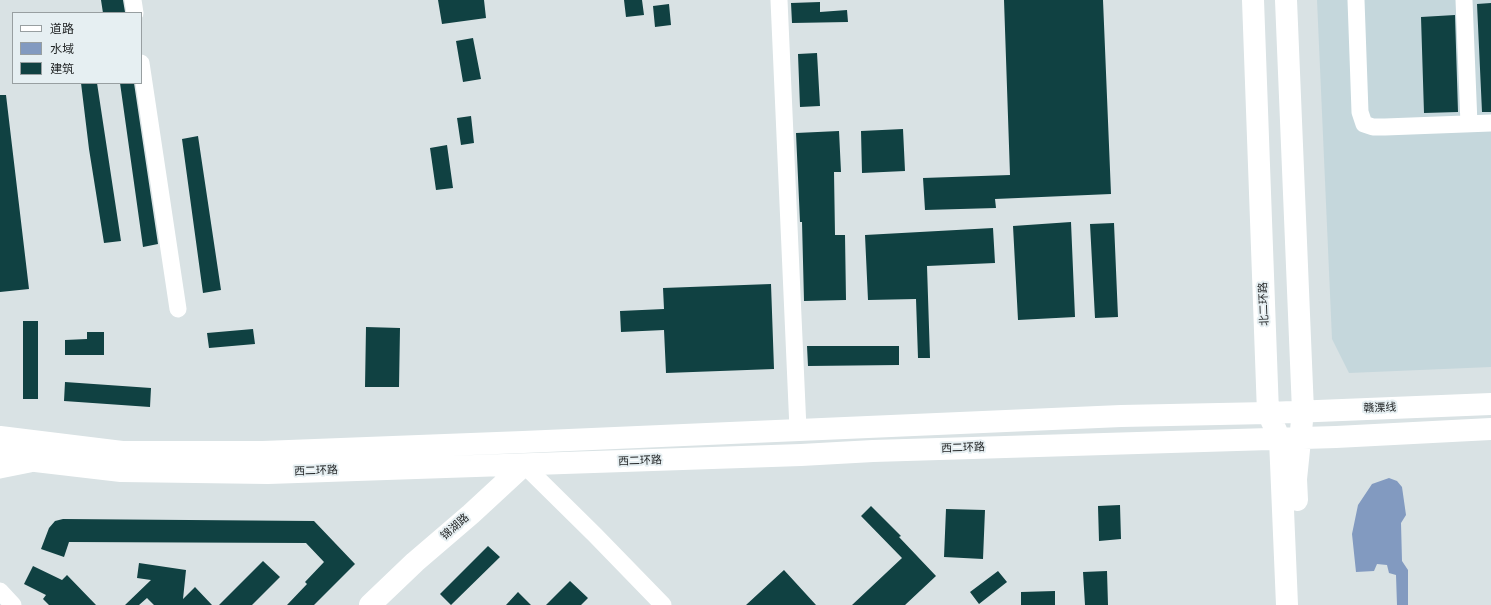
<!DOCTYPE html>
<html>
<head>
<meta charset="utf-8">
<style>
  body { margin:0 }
  #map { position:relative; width:1491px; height:605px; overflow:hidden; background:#d9e2e4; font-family:Literata,"Noto Sans SC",serif }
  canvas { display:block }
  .legend { position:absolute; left:12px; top:12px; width:130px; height:72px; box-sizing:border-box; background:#e6eff2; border:1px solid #989fa1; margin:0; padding:5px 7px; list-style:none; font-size:12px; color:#232627 }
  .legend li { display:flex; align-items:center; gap:8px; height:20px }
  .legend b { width:20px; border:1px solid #989fa1 }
</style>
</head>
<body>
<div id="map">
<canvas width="1491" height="605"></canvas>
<ul class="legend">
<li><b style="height:5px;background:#fff"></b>道路</li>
<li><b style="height:11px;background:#829ac0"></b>水域</li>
<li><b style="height:11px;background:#104142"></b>建筑</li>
</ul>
</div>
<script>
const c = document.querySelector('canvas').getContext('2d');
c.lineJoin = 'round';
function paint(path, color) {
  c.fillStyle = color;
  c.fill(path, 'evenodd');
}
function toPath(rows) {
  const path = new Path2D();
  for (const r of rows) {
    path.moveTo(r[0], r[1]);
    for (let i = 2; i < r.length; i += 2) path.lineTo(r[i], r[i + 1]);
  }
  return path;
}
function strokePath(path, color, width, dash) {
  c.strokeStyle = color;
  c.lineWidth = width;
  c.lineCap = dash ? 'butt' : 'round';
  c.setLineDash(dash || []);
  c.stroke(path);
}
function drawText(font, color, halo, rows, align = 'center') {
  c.font = font + ' Literata,"Noto Sans SC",serif';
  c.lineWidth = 4;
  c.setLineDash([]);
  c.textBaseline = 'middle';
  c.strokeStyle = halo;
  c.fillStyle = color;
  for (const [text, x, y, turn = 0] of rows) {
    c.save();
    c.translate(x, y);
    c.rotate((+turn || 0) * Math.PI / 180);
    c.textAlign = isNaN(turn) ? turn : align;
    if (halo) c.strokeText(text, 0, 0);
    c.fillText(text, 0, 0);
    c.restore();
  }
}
paint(toPath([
  [1317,0,1491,0,1491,367,1349,373,1332,339]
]), '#c5d7dc');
paint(toPath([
  [1389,478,1397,481,1402,487,1406,515,1401,523,1402,561,1408,570,1408,605,1397,605,1396,575,1389,573,1387,565,1377,564,1374,571,1356,572,1352,534,1358,505,1372,484]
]), '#829ac0');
paint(toPath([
  [101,0,123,0,125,12,103,13],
  [438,0,484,0,486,18,442,24],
  [624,0,642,0,644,15,626,17],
  [1004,0,1103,0,1111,194,995,199,996,208,925,210,923,178,1010,175],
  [820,2,820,12,847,10,848,22,792,23,791,3],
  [1491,3,1491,112,1482,112,1477,4],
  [669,4,671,25,655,27,653,6],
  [1455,15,1458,112,1424,113,1421,17],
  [473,38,481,79,463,82,456,41],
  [817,53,820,106,800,107,798,54],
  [81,83,97,83,121,241,104,243,89,149],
  [120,83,134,83,158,244,143,247],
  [0,95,6,95,29,289,0,292],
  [471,116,474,143,461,145,457,118],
  [903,129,905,171,862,173,861,131],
  [839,131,841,172,834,172,835,235,845,235,846,300,804,301,802,222,800,222,796,133],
  [198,136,221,290,203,293,182,139],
  [447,145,453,188,436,190,430,148],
  [1071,222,1075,317,1018,320,1013,226],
  [1114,223,1118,317,1095,318,1090,224],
  [993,228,995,263,927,266,930,358,918,358,916,299,868,300,865,235],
  [771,284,774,369,666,373,664,330,621,332,620,311,664,309,663,288],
  [23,321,38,321,38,399,23,399],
  [366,327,400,328,399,387,365,387],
  [253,329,255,344,209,348,207,333],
  [87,332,104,332,104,355,65,355,65,340,87,339],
  [807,346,899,346,899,365,808,366],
  [65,382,151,388,150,407,64,401],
  [1120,505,1121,539,1099,541,1098,506],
  [871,506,901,536,899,537,936,576,905,605,852,605,902,558,861,516],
  [946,509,985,510,983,559,944,557],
  [63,519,314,521,355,564,314,605,287,605,307,584,305,582,324,562,306,543,69,542,64,557,41,549,49,528,55,521],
  [488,546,500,557,451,605,440,594],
  [263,561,280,577,252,605,219,605],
  [139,563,186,570,183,599,195,587,212,605,154,605,147,598,139,605,125,605,151,580,137,578],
  [33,566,62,580,67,575,96,605,49,605,43,599,46,595,24,584],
  [784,570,816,605,746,605],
  [998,571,1007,582,979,604,970,592],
  [1107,571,1108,605,1085,605,1083,572],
  [570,581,588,598,581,605,546,605],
  [1055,591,1055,605,1021,605,1021,592],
  [518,592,531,605,506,605]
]), '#104142');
strokePath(toPath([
  [133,0,135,13],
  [779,0,798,429],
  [1356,0,1360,112,1364,124,1373,127,1385,127,1491,123],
  [1464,0,1469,124],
  [141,63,178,309],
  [524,465,595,535,663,605],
  [0,470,30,464],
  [0,591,13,605]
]), '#fff', 17);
strokePath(toPath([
  [1253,0,1268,413,1280,439,1287,605],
  [1286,0,1303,411,1296,479,1297,500],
  [0,437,122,452,263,452,523,442,1121,416,1268,413,1491,404],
  [0,457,121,471,268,473,801,455,873,451,1336,437,1491,429],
  [370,605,415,562,471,514,524,465]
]), '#fff', 22);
drawText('11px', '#232627', '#e6eff2', [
  ["北二环路",1264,304,-92],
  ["赣溧线",1380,408,-2],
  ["西二环路",963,448,-2],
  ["西二环路",640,461,-2],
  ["西二环路",316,471,-2],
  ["锦湖路",455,527,-41]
]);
</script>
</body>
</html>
